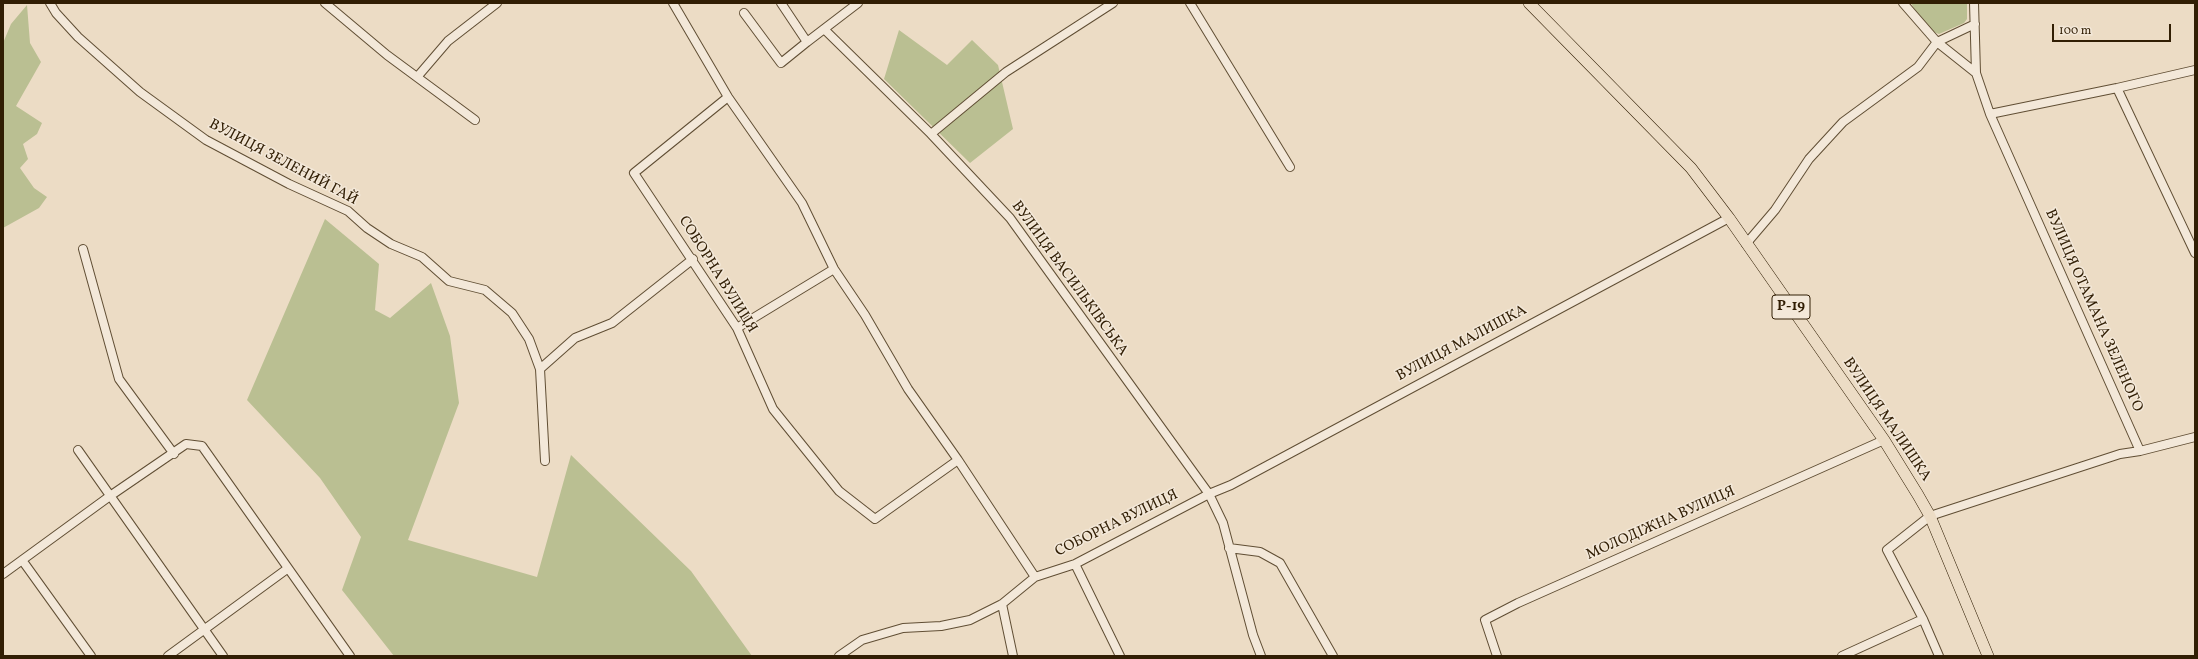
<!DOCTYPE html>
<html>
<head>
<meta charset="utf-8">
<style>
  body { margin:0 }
  #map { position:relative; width:2198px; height:659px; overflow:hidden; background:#ecdcc5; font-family:Vollkorn,serif }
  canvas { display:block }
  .frame { position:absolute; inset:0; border:4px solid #311e04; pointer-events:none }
  .scale { position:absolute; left:2052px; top:24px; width:119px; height:18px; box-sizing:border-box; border:2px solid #311e04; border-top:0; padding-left:5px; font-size:12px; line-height:14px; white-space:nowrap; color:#311e04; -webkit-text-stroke:3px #f3e8d9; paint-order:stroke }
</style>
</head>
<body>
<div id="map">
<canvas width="2198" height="659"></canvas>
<div class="frame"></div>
<div class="scale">100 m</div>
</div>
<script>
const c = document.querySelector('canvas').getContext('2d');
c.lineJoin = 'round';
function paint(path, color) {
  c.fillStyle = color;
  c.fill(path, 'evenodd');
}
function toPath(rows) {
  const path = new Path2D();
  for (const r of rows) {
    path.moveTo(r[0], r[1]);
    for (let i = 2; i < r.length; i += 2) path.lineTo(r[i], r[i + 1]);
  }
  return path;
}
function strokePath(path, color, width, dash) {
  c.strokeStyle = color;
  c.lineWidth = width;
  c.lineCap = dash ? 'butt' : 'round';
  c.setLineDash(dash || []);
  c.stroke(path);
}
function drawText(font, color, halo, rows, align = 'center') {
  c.font = font + ' Vollkorn,serif';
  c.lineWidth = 3;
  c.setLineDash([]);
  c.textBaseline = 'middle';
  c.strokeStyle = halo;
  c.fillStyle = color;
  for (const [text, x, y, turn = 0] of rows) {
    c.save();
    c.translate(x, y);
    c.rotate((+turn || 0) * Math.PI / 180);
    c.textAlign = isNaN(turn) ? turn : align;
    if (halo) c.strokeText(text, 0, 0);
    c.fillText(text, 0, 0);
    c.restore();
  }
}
paint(toPath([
  [1911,3,1967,3,1967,19,1964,23,1939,34,1934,32,1918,15],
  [27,5,30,43,41,62,16,106,42,123,37,134,23,144,28,159,20,168,34,188,47,197,39,208,3,228,3,43,11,24],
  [899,30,947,65,972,40,998,65,1013,129,970,163,884,79],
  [325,219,379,264,375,310,390,318,431,283,450,336,459,403,408,540,537,577,571,455,691,571,752,656,394,656,342,590,361,537,320,478,247,400]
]), '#babf92');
const minor = toPath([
  [50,3,56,13,78,37,140,92,206,140,289,184,348,211,367,228,391,244,422,257,449,281,485,290,512,313,529,339,540,369,545,461],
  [325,3,387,55,475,120],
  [673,3,728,97,802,203,834,269,865,315,908,389,958,460,1035,577,1075,564,1209,494,1231,485,1729,218],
  [781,3,807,42,858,3],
  [1113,3,1006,72,931,134,1010,218,1209,494,1223,523,1253,635,1261,656],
  [1190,3,1290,167],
  [1903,3,1937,42,1976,73,1990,114,2140,451,2120,454,1930,516,1887,550,1923,619,1939,656],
  [1974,3,1976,73],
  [744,13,781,63,807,42],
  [825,30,931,134],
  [418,76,448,41,497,3],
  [2117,88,2195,253],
  [728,97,634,173,737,328,773,409,839,491,875,519,958,460],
  [1990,114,2117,88,2195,70],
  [1746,244,1775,210,1809,159,1843,122,1918,67,1937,42,1975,24],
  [83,249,119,379,174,454],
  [737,328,834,269],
  [540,369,575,338,612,323,693,259],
  [78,450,223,656],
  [2140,451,2195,437],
  [1229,548,1260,552,1280,563,1333,656],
  [22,560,91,656],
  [1075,564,1120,656],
  [3,574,110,496,186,444,202,446,350,656],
  [1002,604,1013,656],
  [168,656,287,569],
  [839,656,862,640,903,628,941,626,970,620,1002,604,1035,577],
  [1497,656,1485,620,1518,603,1884,440],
  [1842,656,1923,619]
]);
const major = toPath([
  [1529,3,1691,168,1729,218,1884,440,1918,495,1930,516,1988,656]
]);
strokePath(minor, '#604e34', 10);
strokePath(major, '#311e04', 12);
strokePath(minor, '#f3e8d9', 8);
strokePath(major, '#ecdcc5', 11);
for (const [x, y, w] of [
  [1791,307,38]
]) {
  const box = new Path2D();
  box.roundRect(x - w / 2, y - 12, w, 24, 3);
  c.fillStyle = '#f3e8d9';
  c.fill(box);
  strokePath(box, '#311e04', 1);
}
drawText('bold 14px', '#311e04', null, [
  ["Р-19",1791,307]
]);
drawText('15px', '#311e04', '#f3e8d9', [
  ["ВУЛИЦЯ ЗЕЛЕНИЙ ГАЙ",283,163,28],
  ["СОБОРНА ВУЛИЦЯ",717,275,58],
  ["ВУЛИЦЯ ВАСИЛЬКІВСЬКА",1069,279,54],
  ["ВУЛИЦЯ ОТАМАНА ЗЕЛЕНОГО",2093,311,66],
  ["ВУЛИЦЯ МАЛИШКА",1462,344,-28],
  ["ВУЛИЦЯ МАЛИШКА",1886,420,56],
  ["СОБОРНА ВУЛИЦЯ",1117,524,-26],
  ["МОЛОДІЖНА ВУЛИЦЯ",1661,524,-24]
]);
</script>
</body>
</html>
